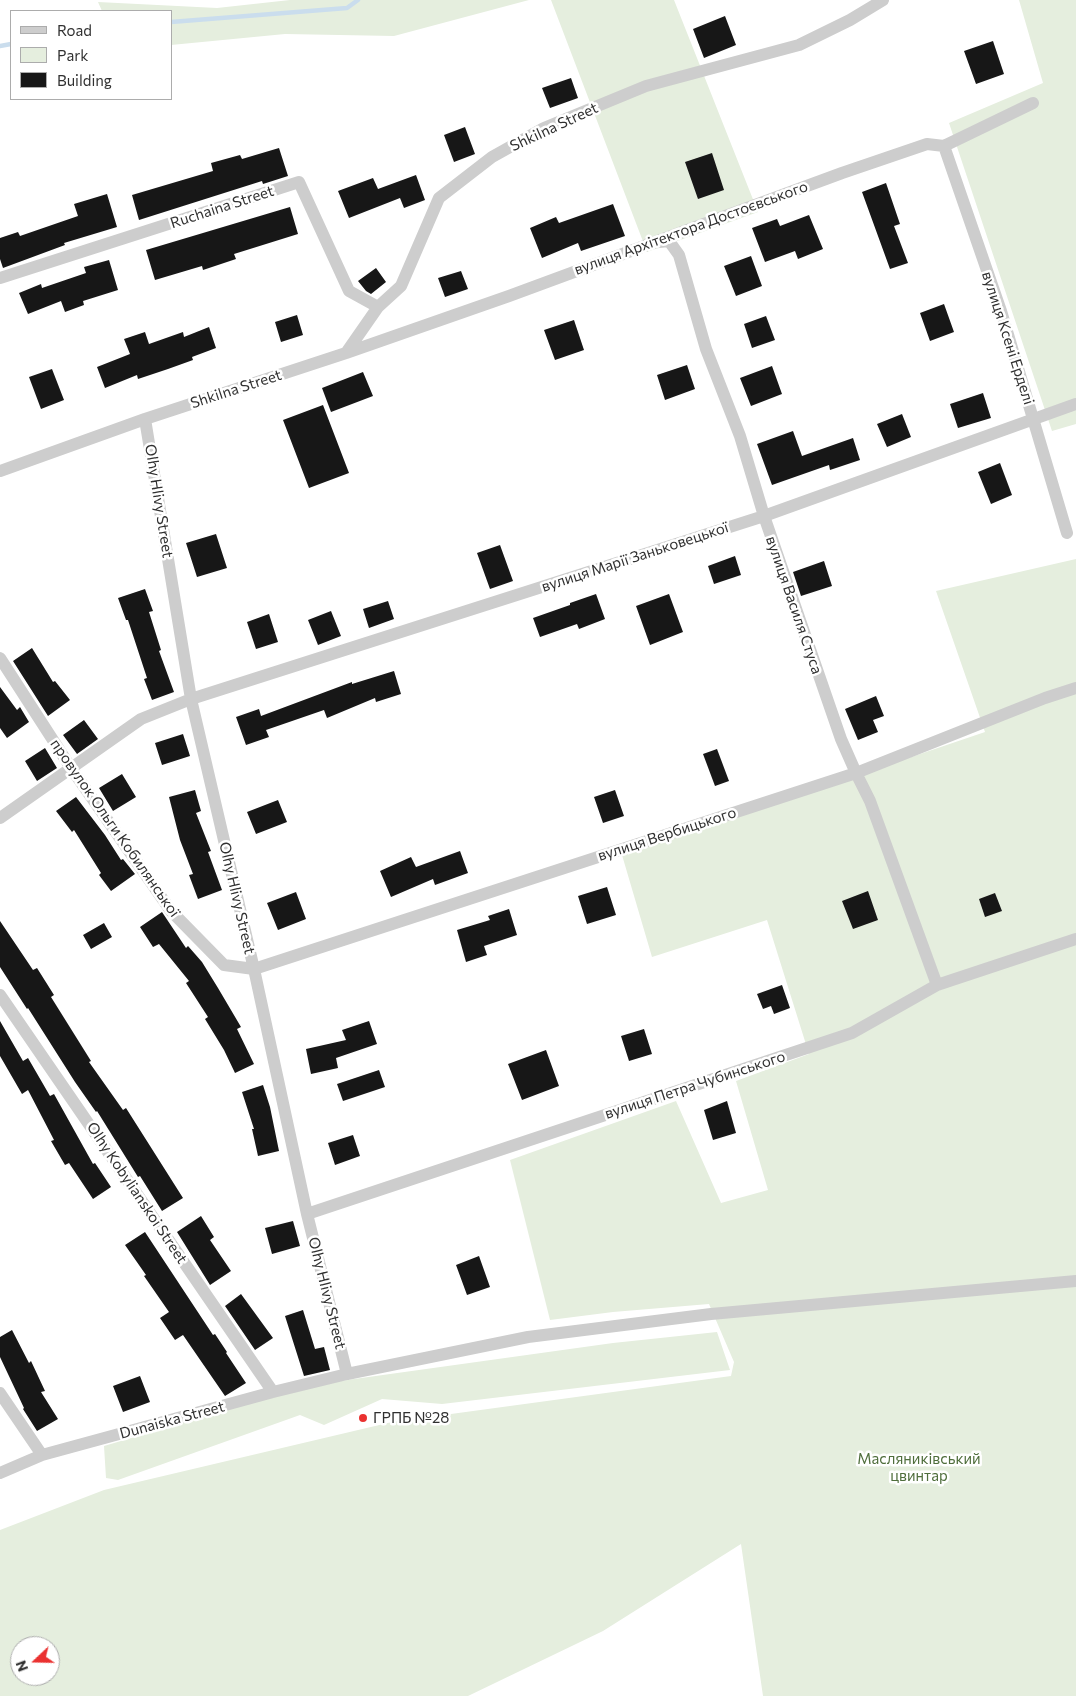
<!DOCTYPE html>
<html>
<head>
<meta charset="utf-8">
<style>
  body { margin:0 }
  #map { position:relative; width:1076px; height:1696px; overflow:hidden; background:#fff; font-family:Commissioner,sans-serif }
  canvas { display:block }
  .legend { position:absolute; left:10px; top:10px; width:162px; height:90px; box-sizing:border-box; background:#fff; border:1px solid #acacac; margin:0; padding:6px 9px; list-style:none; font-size:15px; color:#303030 }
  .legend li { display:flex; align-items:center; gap:10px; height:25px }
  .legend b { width:25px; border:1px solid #acacac }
  .north { position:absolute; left:10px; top:1636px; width:50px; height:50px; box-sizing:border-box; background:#fff; border:1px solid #acacac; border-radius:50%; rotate:249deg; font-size:14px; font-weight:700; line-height:20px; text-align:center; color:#303030 }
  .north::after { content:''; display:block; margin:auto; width:18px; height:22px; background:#ea3130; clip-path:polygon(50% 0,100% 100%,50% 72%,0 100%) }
</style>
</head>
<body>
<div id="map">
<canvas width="1076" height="1696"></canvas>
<ul class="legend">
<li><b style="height:6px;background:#cdcdcd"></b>Road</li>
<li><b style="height:14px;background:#e5eede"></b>Park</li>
<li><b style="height:14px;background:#171717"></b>Building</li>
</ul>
<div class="north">N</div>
</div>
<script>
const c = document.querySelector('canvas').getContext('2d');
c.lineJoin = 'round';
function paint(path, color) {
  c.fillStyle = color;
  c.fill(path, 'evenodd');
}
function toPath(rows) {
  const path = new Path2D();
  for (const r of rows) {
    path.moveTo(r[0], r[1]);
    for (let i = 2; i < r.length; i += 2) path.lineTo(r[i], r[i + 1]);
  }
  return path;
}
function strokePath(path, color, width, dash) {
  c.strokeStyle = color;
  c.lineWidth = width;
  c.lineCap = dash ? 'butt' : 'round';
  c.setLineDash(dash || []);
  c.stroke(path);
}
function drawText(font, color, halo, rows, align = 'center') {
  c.font = font + ' Commissioner,sans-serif';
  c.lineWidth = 5;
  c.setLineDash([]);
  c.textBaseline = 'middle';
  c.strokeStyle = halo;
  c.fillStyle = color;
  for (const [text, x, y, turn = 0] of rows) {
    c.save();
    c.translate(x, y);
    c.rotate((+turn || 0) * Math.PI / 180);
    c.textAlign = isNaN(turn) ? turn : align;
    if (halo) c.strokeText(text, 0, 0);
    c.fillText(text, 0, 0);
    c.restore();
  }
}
paint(toPath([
  [290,0,529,0,394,36,285,34,171,45,171,11,102,11,98,2,217,8],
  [551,0,674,0,758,212,647,252],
  [1019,0,1076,0,1076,424,1052,431,949,123,1043,83],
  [1076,559,1076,1696,763,1696,741,1544,603,1631,468,1696,0,1696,0,1530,104,1490,392,1422,731,1376,734,1362,709,1304,613,1312,550,1320,510,1160,676,1101,721,1203,768,1190,736,1081,809,1054,767,920,652,957,622,855,985,732,936,591],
  [20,1646,50,1646,50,1676,20,1676],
  [717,1332,730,1370,442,1404,382,1399,324,1425,300,1415,118,1480,106,1478,104,1446,311,1385,613,1343]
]), '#e5eede');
strokePath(toPath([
  [171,22,347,8,358,0],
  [0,46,11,44]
]), '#cadded', 4.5);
paint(toPath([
  [725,16,736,45,704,58,693,29],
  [993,41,1004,74,976,84,964,51],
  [571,78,578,98,550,108,542,88],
  [465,127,475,154,454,162,444,135],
  [279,148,288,176,263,184,262,181,139,220,132,195,213,171,211,163,240,155,242,159],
  [712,153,724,190,698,199,685,162],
  [416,175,425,200,404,208,400,198,349,218,338,191,373,178,378,189],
  [886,183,900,224,894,226,908,263,890,269,862,192],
  [107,194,117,227,64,243,65,245,3,268,0,259,0,238,18,232,20,236,78,216,74,204],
  [613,204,625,236,581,251,578,243,542,258,530,228,556,217,559,223],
  [290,207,298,234,234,254,236,259,203,270,202,266,155,280,146,250],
  [809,215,823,249,798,259,795,251,765,262,752,228,777,219,780,226],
  [751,256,762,286,736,296,724,266],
  [109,260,118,290,83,301,84,305,65,312,61,301,28,314,19,293,41,284,42,288,86,273,84,267],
  [376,268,386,282,371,294,366,291,358,281],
  [461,271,468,289,445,297,438,278],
  [944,304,954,332,930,341,920,313],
  [297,315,303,335,281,342,275,322],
  [766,316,775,340,752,348,744,324],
  [574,320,584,350,555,360,544,330],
  [209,327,216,348,192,357,193,360,168,369,138,379,137,375,105,388,97,367,130,354,124,339,145,332,149,344,183,332,184,337],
  [687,365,695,389,665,400,657,375],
  [772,366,782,394,751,406,740,378],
  [52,369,64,400,41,409,29,377],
  [363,372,373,396,331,412,322,388],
  [983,393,991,418,958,428,950,404],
  [323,405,349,473,309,488,283,420],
  [902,414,911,437,887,447,877,424],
  [793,431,802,456,853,438,860,460,830,470,829,465,772,485,757,444],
  [1000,463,1012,495,991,504,978,472],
  [216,534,227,568,197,577,186,543],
  [500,545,513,581,490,589,477,553],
  [735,556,741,575,714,584,708,566],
  [824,561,832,586,801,596,793,572],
  [145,589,153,611,149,612,161,650,159,651,174,692,152,700,144,679,147,678,128,620,126,620,118,598],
  [596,594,605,619,579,629,577,624,540,637,533,618,570,605,570,603],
  [669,594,683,632,650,645,636,606],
  [388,601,394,619,369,628,363,609],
  [331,611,341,636,318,645,308,620],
  [269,614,278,642,256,649,247,622],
  [32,648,53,682,55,681,70,700,48,716,13,661],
  [394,671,401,694,376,702,375,698,327,718,324,710,266,730,269,737,246,745,236,717,259,709,261,716,352,682,352,684],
  [0,687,17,710,20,707,29,722,7,738,0,728],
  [876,696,884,716,873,720,878,732,858,740,845,709],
  [84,720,98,739,77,754,63,735],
  [183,734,190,756,162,765,155,743],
  [45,748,57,768,37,781,25,761],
  [717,749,729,781,715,786,703,754],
  [122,774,136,797,113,811,99,788],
  [195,790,201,811,196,813,211,851,208,852,222,890,198,899,189,875,193,874,180,840,169,797],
  [615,790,624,816,603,823,594,797],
  [76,797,105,835,121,860,123,859,135,874,111,891,99,875,101,873,74,830,72,832,56,811],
  [278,800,287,822,256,834,247,812],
  [460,851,468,873,435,885,433,879,391,897,380,871,411,857,416,867],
  [607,887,616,915,587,924,578,896],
  [868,891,878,920,853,929,842,901],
  [296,892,306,919,278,930,267,903],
  [995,893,1002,911,985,917,979,899],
  [509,909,517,935,484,946,487,955,466,962,457,930,490,920,488,916],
  [162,912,186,948,188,946,202,962,218,988,241,1027,237,1029,254,1064,235,1073,224,1050,205,1019,208,1017,186,983,189,981,159,944,153,947,140,927],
  [0,921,33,970,37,968,54,995,51,997,91,1061,89,1062,123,1110,126,1108,183,1198,162,1211,140,1176,138,1177,97,1111,96,1112,75,1082,28,1008,27,1009,0,967],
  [104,923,112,937,91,949,83,935],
  [782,985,790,1008,774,1014,771,1006,763,1009,757,994],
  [0,1021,23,1061,28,1058,50,1096,54,1094,93,1164,95,1163,111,1187,93,1199,69,1163,65,1165,51,1141,54,1140,28,1090,22,1094,0,1056],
  [369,1021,377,1044,336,1058,338,1068,311,1074,306,1049,346,1040,342,1030],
  [644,1029,652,1054,629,1061,621,1036],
  [546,1050,559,1086,522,1100,508,1064],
  [379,1070,385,1087,343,1101,337,1084],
  [263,1085,270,1107,279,1151,258,1156,252,1129,254,1129,242,1092],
  [727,1101,736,1133,713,1140,704,1110],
  [353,1135,360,1156,335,1165,328,1143],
  [201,1216,214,1237,210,1240,231,1271,210,1285,177,1232],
  [293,1221,300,1246,272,1254,265,1228],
  [145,1232,213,1335,215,1334,227,1352,226,1353,246,1383,225,1396,183,1335,175,1340,160,1318,169,1312,144,1276,146,1275,125,1245],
  [479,1256,490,1287,467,1295,456,1265],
  [241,1294,273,1338,255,1350,225,1306],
  [303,1310,315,1349,324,1347,330,1370,304,1376,285,1316],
  [12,1330,29,1363,31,1361,45,1391,41,1392,58,1419,37,1431,23,1409,24,1408,0,1357,0,1337],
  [140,1376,150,1402,123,1412,113,1386]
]), '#171717');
strokePath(toPath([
  [944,146,1001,311,1067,533],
  [649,243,669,241,679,255,706,349,740,436,764,516,841,739,856,773,870,801,937,985],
  [0,278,299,182,349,291,378,307],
  [346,353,509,296,842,173,927,144,944,146,1033,103],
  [145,419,191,699,254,969,307,1214,347,1374],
  [0,471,145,419,346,353,378,307,401,286,439,198,492,157,544,128,646,86,799,45,850,20,883,0],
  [0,658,71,768,171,911,224,965,254,969,856,773,1045,698,1076,688],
  [0,818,141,719,191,699,764,516,1076,404],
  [0,995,273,1392],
  [307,1214,852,1033,937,985,1076,939],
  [0,1393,42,1455],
  [0,1473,42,1455,273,1392,347,1374,528,1337,711,1314,1076,1281]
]), '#cdcdcd', 12);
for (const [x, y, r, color] of [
  [363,1418,5,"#ea3130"]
]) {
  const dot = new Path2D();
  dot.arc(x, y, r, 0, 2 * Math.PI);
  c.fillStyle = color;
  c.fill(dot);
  strokePath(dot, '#fff', 2);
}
drawText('15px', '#303030', '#fff', [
  ["Shkilna Street",554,127,-25],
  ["Ruchaina Street",222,207,-18],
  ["вулиця Архітектора Достоєвського",691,228,-20],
  ["вулиця Ксені Ерделі",1008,338,72],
  ["Shkilna Street",236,389,-18],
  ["Olhy Hlivy Street",159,501,81],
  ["вулиця Марії Заньковецької",635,557,-18],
  ["вулиця Василя Стуса",794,605,71],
  ["провулок Ольги Кобилянської",115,828,55],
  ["вулиця Вербицького",667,834,-18],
  ["Olhy Hlivy Street",237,898,77],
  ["вулиця Петра Чубинського",695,1085,-18],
  ["Olhy Kobylianskoi Street",137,1193,56],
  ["Olhy Hlivy Street",327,1293,76],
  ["Dunaiska Street",172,1420,-15]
]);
drawText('15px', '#303030', '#fff', [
  ["ГРПБ №28",373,1418]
], 'left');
drawText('15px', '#4f6e3c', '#fff', [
  ["Масляниківський",919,1459],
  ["цвинтар",919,1476]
]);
</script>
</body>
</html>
